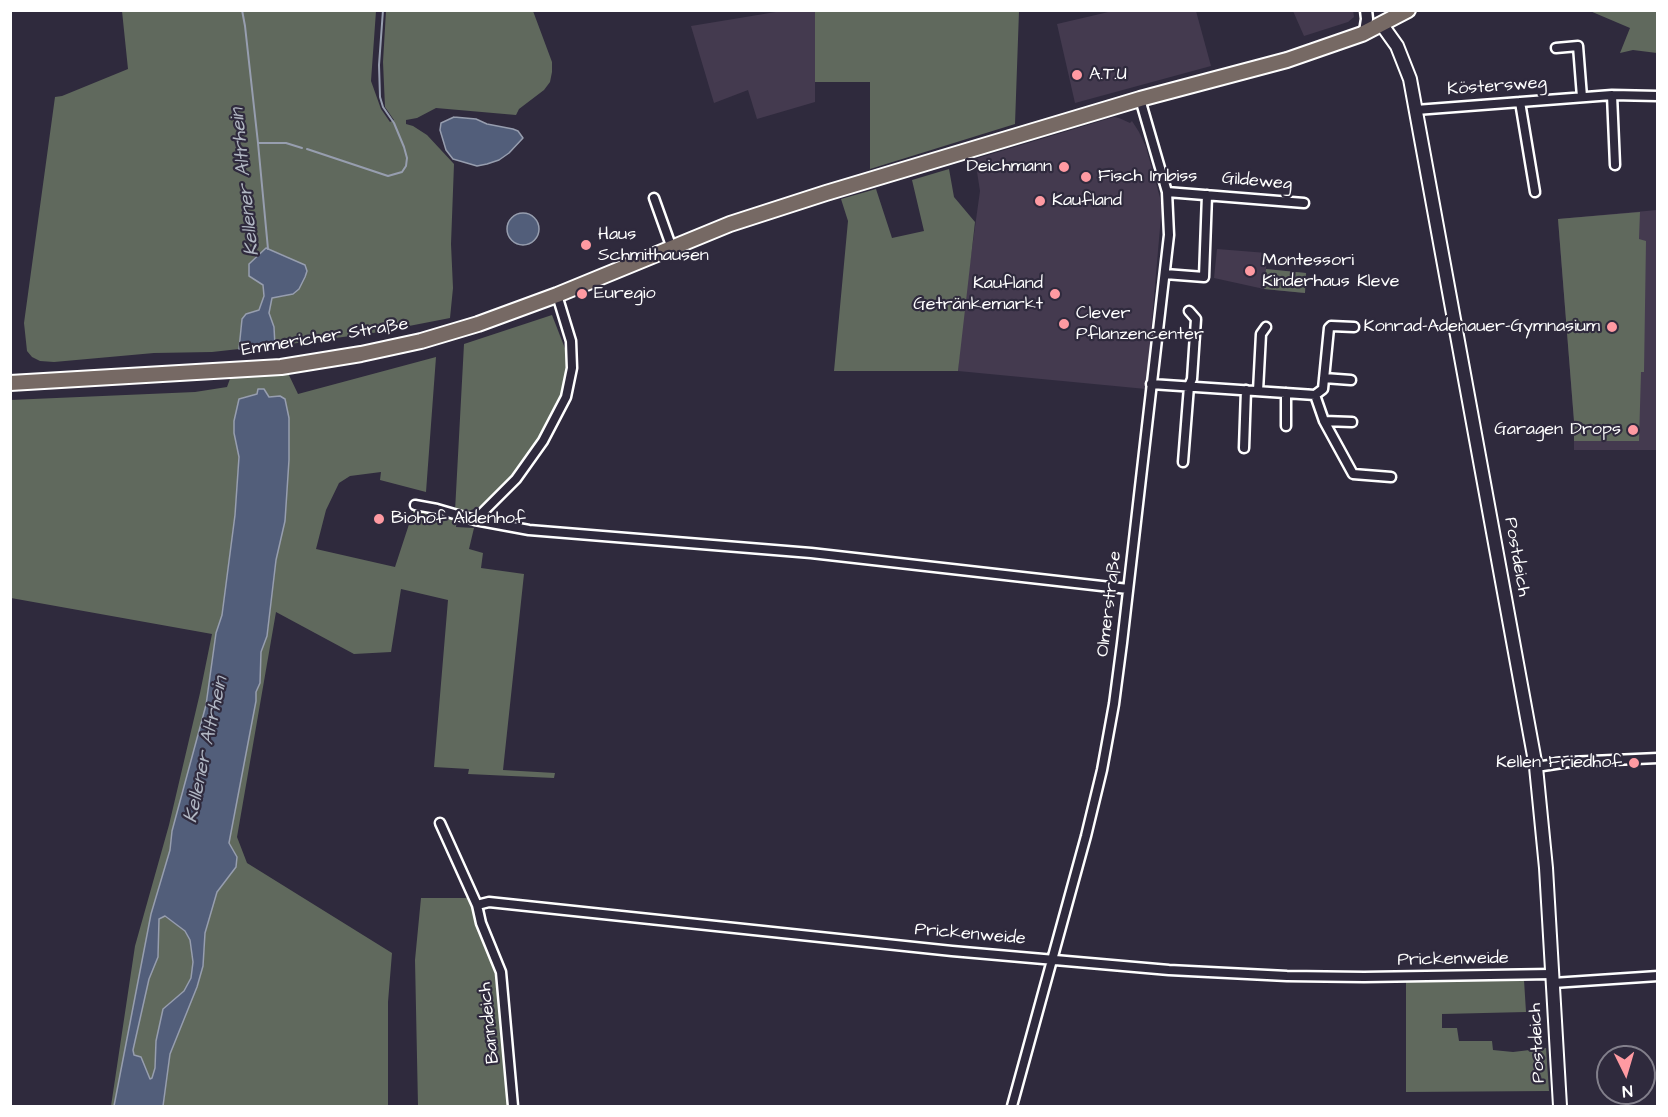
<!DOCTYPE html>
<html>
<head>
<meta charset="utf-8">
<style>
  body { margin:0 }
  #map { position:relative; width:1668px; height:1117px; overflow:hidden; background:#2f2a3d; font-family:"Architects Daughter",sans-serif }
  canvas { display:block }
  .frame { position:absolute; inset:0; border:12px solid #fff; pointer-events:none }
  .north { position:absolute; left:1596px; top:1045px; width:60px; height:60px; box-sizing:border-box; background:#2f2a3d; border:2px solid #827f8b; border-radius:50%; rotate:175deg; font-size:16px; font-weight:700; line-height:24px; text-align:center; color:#fff }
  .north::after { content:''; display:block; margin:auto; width:21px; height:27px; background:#ff9aa2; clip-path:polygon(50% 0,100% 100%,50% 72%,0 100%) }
</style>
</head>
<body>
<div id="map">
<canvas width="1668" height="1117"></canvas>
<div class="frame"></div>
<div class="north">N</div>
</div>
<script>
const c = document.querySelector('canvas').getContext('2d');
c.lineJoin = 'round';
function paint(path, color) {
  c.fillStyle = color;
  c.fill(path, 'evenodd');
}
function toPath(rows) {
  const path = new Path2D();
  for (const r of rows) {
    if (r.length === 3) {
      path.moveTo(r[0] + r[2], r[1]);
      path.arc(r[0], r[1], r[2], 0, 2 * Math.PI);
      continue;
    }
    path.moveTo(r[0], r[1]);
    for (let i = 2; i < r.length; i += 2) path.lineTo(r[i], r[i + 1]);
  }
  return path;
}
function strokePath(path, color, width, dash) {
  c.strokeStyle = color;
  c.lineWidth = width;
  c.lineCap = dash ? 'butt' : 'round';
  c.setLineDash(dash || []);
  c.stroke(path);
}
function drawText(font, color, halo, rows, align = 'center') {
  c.font = font + ' "Architects Daughter",sans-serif';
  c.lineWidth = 4.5;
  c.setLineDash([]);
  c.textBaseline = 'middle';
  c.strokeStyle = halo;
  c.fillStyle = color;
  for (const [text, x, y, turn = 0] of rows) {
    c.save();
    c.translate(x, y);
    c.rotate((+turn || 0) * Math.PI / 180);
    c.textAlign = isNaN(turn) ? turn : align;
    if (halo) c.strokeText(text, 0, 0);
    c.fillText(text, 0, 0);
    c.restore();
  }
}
paint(toPath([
  [788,10,815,11,815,102,757,119,748,90,714,103,691,26],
  [1117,10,1196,11,1211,66,1075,103,1057,24],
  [1353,10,1354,17,1348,22,1304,36,1293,11],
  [1114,117,1119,118,1130,123,1132,121,1139,132,1146,147,1162,205,1146,389,958,371,962,320,980,191,975,159],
  [1657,210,1657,450,1574,450,1574,421,1558,219],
  [1217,249,1267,253,1266,269,1306,273,1305,293,1264,289,1214,278]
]), '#443a4f');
paint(toPath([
  [122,11,376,11,371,81,381,109,390,122,394,120,385,107,383,62,386,11,533,11,552,62,552,72,550,82,544,90,519,109,516,115,436,108,417,118,406,120,406,124,413,126,427,135,454,164,451,244,453,288,450,318,373,333,275,346,274,327,269,313,271,303,272,297,285,296,288,257,266,248,249,264,251,278,256,279,263,285,264,296,259,310,252,312,242,319,239,349,212,352,154,353,54,362,40,361,32,357,27,351,24,323,55,97,62,96,128,69],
  [815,11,1019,11,1015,124,870,169,870,82,815,82],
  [1590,11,1657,11,1657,53,1633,50,1620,53,1630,28],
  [949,169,954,197,975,222,958,371,834,371,848,221,841,199,876,189,892,238,924,231,912,180],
  [1640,212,1639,239,1646,241,1644,372,1641,372,1639,441,1574,441,1574,421,1558,219],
  [1266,269,1306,273,1305,293,1264,289],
  [552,315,566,351,566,373,563,390,555,410,534,447,509,479,488,500,477,508,465,512,455,511,464,344],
  [436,357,426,492,380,480,381,472,350,476,339,483,326,510,316,549,395,567,414,509,434,512,457,519,456,527,474,528,469,549,483,553,481,568,524,574,503,770,555,773,554,778,468,774,469,769,434,767,448,600,401,589,391,652,354,654,276,612,237,837,247,863,392,953,388,1002,388,1106,163,1106,170,1054,197,987,203,966,205,933,217,892,236,867,237,857,229,843,256,701,256,692,260,683,261,652,267,636,276,560,285,521,280,396,269,397,265,394,257,394,239,399,234,421,234,433,239,457,235,515,222,615,216,633,206,705,172,831,170,850,151,914,114,1106,111,1106,135,946,169,825,200,693,212,634,11,598,10,400,195,392,227,387,231,376,287,371,298,394],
  [421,898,470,898,500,976,510,1106,418,1106,415,960],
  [164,916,185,931,190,940,193,962,191,978,184,991,167,1005,156,1041,155,1068,152,1079,150,1079,141,1057,134,1055,133,1050,149,979,158,957,159,918],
  [1520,978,1524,980,1526,1012,1442,1014,1442,1028,1457,1028,1459,1041,1492,1041,1493,1050,1513,1052,1546,1048,1549,1091,1406,1092,1406,980]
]), '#60695d');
const water = toPath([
  [454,117,476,119,487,124,513,129,518,131,523,138,509,153,499,160,487,164,477,166,453,159,446,150,440,130,441,123,454,117],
  [523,229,16],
  [266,248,305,265,307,271,305,277,299,289,293,294,272,298,269,313,274,327,275,346,239,349,242,319,246,314,259,310,264,296,263,285,249,276,249,264,266,248],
  [258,389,264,389,269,397,280,396,285,399,289,418,289,460,285,521,276,560,267,636,261,652,260,683,256,692,256,701,229,843,237,857,236,867,217,892,205,933,203,966,197,987,170,1054,163,1106,114,1106,151,914,170,850,172,831,206,705,216,633,222,615,235,515,239,457,234,433,234,421,239,399,257,394,258,389],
  [165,916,185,931,190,940,193,962,191,978,184,991,163,1009,156,1041,155,1068,152,1078,150,1079,141,1057,134,1055,133,1050,149,979,158,957,159,919,165,916]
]);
paint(water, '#525e7a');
strokePath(water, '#979eaf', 1.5);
strokePath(toPath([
  [242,10,245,26,258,143,268,249],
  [258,143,286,143,302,148],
  [307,149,388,176,402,172,406,166,407,158,404,147,394,123,383,107,380,97,379,65,383,10]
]), '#979eaf', 2);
const minor = toPath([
  [1556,48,1578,46,1582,97],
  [1612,95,1615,165],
  [1520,102,1535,192],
  [1416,110,1612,95,1658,96],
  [1167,192,1304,203],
  [654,198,674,254],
  [1165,274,1204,277,1207,195],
  [1324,378,1351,380],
  [1151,384,1315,395,1324,421,1353,474,1391,477],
  [1258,391,1261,334,1266,327],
  [1286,393,1286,426],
  [1315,395,1323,389,1329,328,1331,326,1354,327],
  [1324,421,1352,422],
  [1244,448,1246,390],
  [1183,462,1189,386,1192,379,1196,319,1189,311],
  [415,505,437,509,475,520,529,530,811,553,1128,589],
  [475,520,516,479,543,441,566,397,572,368,571,341,557,295],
  [1536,767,1569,762,1658,758],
  [440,823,477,905,489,902,952,951,1169,970,1287,976,1364,977,1552,974],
  [477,905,481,923,501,972,513,1106],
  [1553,983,1658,976],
  [1012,1106,1086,836,1102,770,1114,704,1122,643,1169,235,1167,192,1140,99]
]);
const tertiary = toPath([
  [1365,32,1367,19,1366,10]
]);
const secondary = toPath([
  [1382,25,1397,46,1410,79,1536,767,1546,868,1560,1106]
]);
const primary = toPath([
  [10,383,281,367,361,354,421,341,478,324,557,295,730,224,826,193,1140,99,1287,60,1362,34,1408,10]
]);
strokePath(minor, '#fff', 13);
strokePath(tertiary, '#fff', 15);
strokePath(secondary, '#fff', 16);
strokePath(primary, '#fff', 18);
strokePath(minor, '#2f2a3d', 8);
strokePath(tertiary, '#2f2a3d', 10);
strokePath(secondary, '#2f2a3d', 12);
strokePath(primary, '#766964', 14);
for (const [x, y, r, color] of [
  [1077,75,6,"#ff9aa2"],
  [1064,167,6,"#ff9aa2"],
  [1086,177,6,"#ff9aa2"],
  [1040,201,6,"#ff9aa2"],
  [586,245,6,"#ff9aa2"],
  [1250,271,6,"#ff9aa2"],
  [582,294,6,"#ff9aa2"],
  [1055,294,6,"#ff9aa2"],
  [1064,324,6,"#ff9aa2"],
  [1612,327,6,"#ff9aa2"],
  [1633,430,6,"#ff9aa2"],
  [379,519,6,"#ff9aa2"],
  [1634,763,6,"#ff9aa2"]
]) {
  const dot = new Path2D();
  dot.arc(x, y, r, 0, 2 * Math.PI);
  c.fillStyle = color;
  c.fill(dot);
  strokePath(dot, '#2f2a3d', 2);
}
drawText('18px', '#fff', '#2f2a3d', [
  ["A.T.U",1089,75],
  ["Deichmann",1052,167,"right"],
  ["Fisch Imbiss",1098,177],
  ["Kaufland",1052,201],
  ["Haus",598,235],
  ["Schmithausen",598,256],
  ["Montessori",1262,261],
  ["Kinderhaus Kleve",1262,282],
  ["Kaufland",1043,284,"right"],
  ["Getränkemarkt",1043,305,"right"],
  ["Euregio",594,294],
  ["Clever",1076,314],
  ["Pflanzencenter",1076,335],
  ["Konrad-Adenauer-Gymnasium",1600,327,"right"],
  ["Garagen Drops",1621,430,"right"],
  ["Biohof Aldenhof",391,519],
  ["Kellen Friedhof",1622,763,"right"]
], 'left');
drawText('18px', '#fff', '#2f2a3d', [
  ["Köstersweg",1497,87,-4],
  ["Gildeweg",1257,182,5],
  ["Emmericher Straße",325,338,-9],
  ["Postdeich",1516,557,80],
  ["Olmerstraße",1110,604,-83],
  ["Prickenweide",970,935,5],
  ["Prickenweide",1453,960,-1],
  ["Banndeich",490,1023,-96],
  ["Postdeich",1538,1043,-93]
]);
drawText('italic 20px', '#b1b7c3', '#2f2a3d', [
  ["Kellener Altrhein",246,182,-96],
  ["Kellener Altrhein",207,750,-78]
]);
</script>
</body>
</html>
